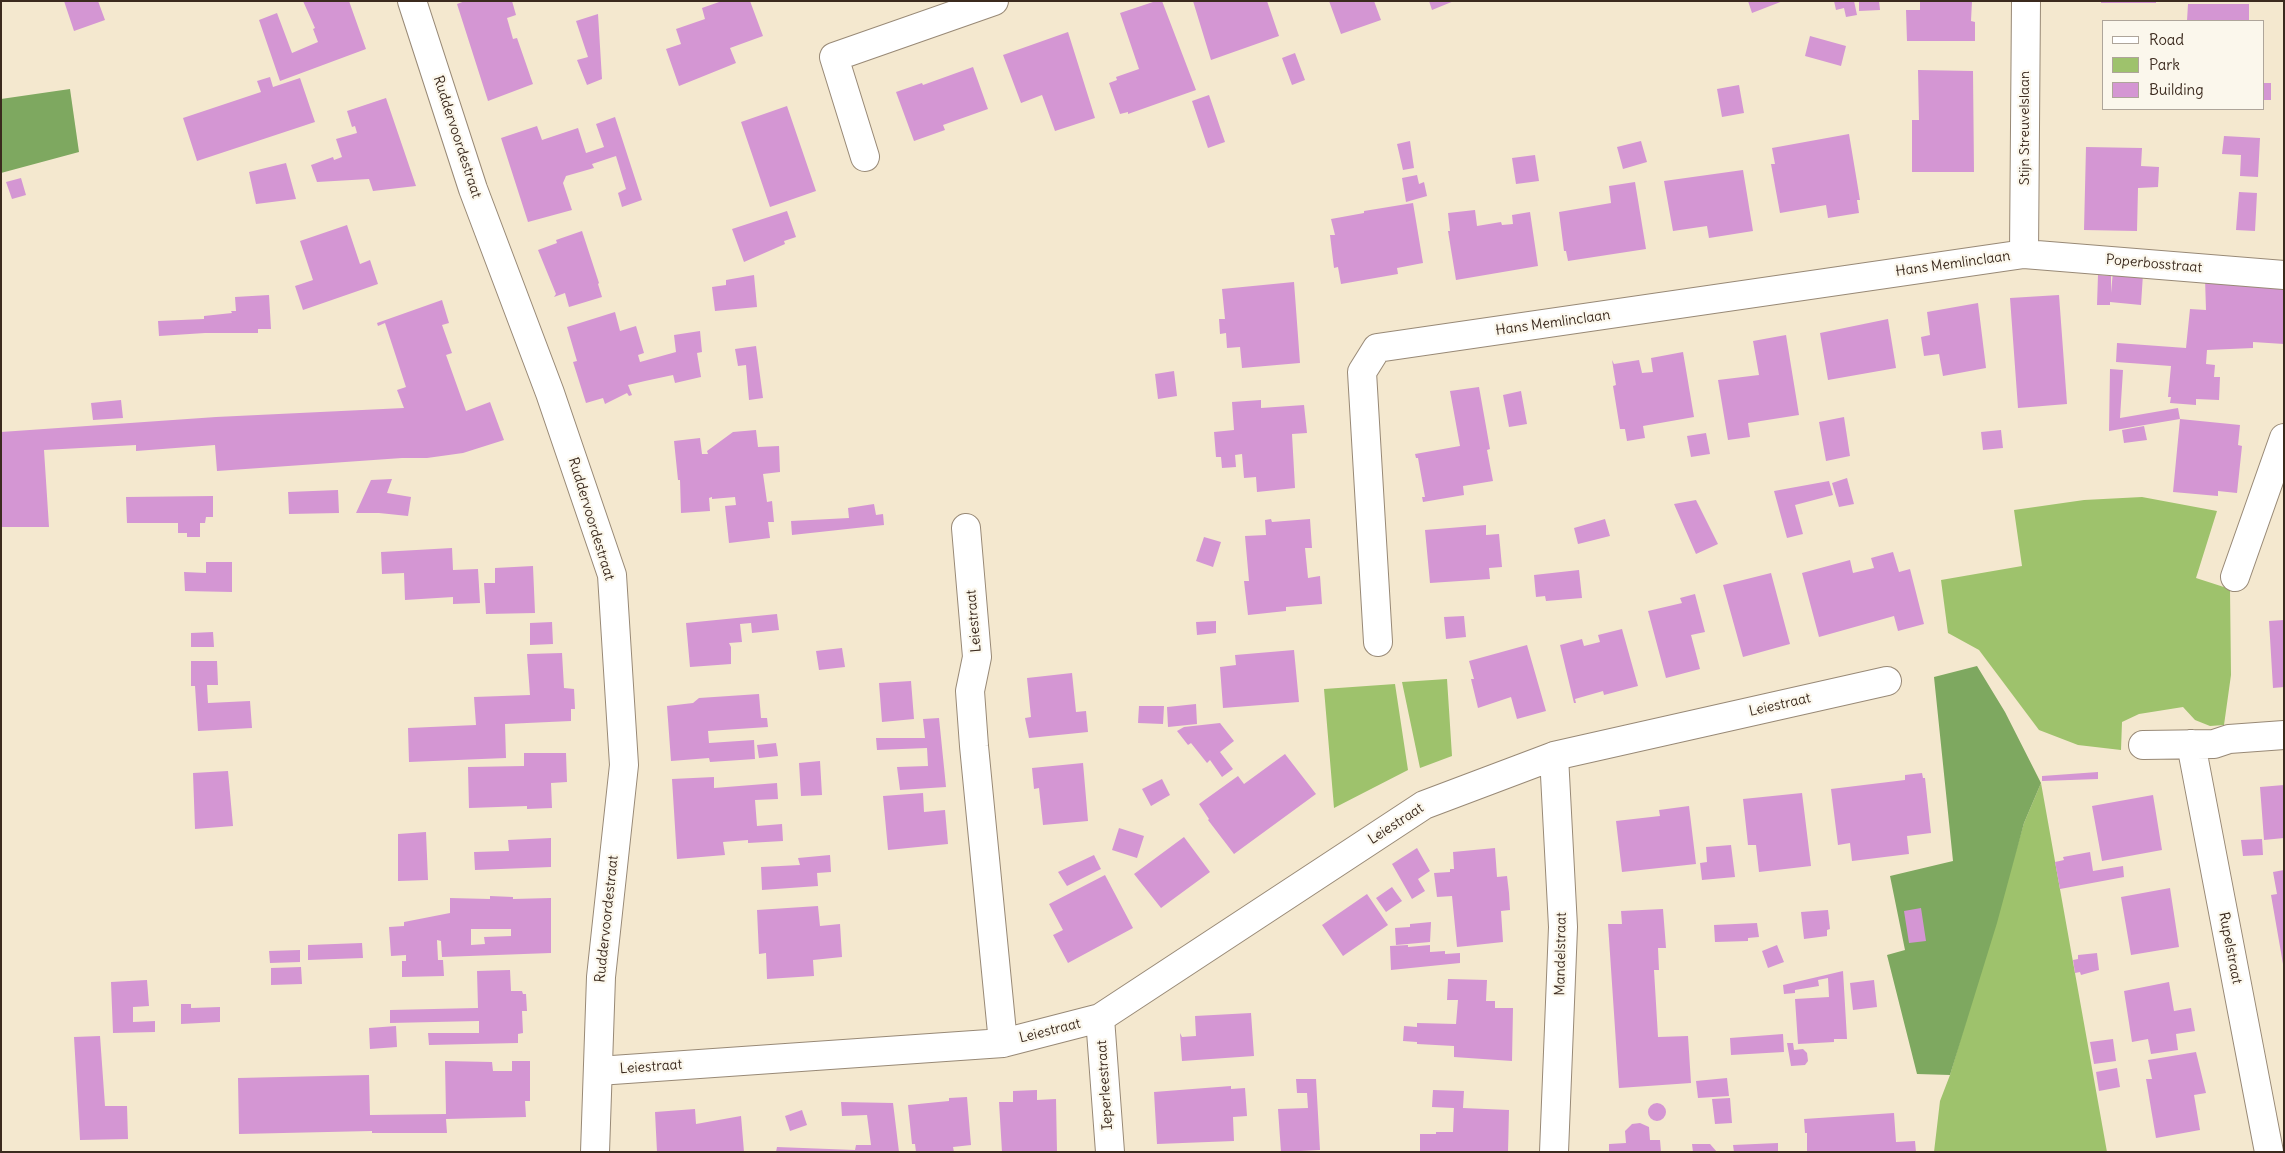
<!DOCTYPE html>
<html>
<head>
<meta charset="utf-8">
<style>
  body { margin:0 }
  #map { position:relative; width:2285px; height:1153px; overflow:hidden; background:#f4e8cf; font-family:Delius,sans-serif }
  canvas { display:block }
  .frame { position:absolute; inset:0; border:2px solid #3b2a1e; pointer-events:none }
  .legend { position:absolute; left:2102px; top:20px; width:162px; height:90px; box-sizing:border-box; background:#fbf7ec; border:1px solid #aea59a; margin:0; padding:6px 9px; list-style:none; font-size:15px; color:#3b2a1e }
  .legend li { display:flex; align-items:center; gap:10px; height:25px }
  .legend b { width:25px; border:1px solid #aea59a }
</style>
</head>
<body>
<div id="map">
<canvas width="2285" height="1153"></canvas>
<div class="frame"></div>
<ul class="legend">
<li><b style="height:6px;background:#fff"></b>Road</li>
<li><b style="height:14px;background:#9ec26c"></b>Park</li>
<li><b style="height:14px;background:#d496d3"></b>Building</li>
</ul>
</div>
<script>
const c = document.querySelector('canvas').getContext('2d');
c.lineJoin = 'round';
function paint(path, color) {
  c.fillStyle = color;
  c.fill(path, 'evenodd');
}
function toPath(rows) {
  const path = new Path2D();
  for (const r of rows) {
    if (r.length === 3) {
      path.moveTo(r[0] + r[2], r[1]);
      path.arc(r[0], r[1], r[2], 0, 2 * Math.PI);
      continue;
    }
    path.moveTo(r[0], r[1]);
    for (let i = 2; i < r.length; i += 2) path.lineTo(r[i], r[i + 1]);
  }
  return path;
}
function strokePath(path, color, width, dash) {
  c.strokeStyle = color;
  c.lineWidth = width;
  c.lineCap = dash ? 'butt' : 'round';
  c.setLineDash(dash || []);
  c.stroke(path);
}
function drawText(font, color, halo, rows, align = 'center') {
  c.font = font + ' Delius,sans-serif';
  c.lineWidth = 4.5;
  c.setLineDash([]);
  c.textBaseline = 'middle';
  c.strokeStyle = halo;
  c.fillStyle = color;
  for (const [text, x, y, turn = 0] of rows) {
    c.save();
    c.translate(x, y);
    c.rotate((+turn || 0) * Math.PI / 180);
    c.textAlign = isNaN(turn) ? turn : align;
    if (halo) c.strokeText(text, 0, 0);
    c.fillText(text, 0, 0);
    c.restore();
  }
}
paint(toPath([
  [2142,497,2217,511,2196,578,2230,589,2231,675,2224,725,2210,726,2195,720,2183,707,2139,714,2122,722,2121,750,2078,745,2039,730,1979,650,1948,633,1941,580,2022,566,2014,510,2084,500],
  [1447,679,1452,756,1420,768,1402,682],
  [1395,684,1408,770,1334,808,1324,689],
  [2041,783,2107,1152,1934,1152,1940,1101,1950,1075,2024,823]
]), '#9ec26c');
paint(toPath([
  [70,89,79,152,1,173,1,99],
  [1977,666,2005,712,2041,783,2024,823,1997,923,1950,1075,1917,1074,1887,955,1905,950,1890,876,1953,861,1934,677]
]), '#7ea860');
paint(toPath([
  [64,1,98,1,105,20,74,31],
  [303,1,349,1,366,49,280,81,259,20,277,13,292,53,318,42,313,29,315,28],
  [465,1,512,1,516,15,507,18,513,39,517,38,533,84,488,101,457,4],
  [722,1,750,1,763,36,730,48,736,63,679,86,666,49,681,44,676,29,705,19,702,8],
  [1156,1,1162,1,1196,90,1128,114,1128,112,1120,114,1109,83,1117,80,1116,77,1139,69,1120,13],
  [1193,1,1267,1,1279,36,1211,60],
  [1329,1,1374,1,1381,20,1341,34],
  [1429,1,1454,1,1432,10],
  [1748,1,1783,1,1752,13],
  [1834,1,1854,1,1857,15,1846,17,1844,8,1836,10],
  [1859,1,1879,1,1880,10,1859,11],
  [1920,1,1972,1,1971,21,1975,22,1975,41,1907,41,1906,10,1920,10],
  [2101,1,2156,1,2156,3,2101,3],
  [2188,4,2249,4,2249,21,2187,21],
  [598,14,602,79,587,85,577,60,588,57,576,21],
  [1068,32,1095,118,1055,131,1042,95,1021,103,1003,55],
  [1810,36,1846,46,1841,66,1805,56],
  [1295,53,1305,80,1292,85,1282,58],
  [973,67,988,109,943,125,945,130,914,141,896,92,922,83,923,85],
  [1918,70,1973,71,1974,172,1912,172,1912,120,1919,120],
  [270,77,273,87,300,78,315,122,197,161,183,118,261,92,257,81],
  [2264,83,2271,83,2271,100,2264,100],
  [1739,85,1744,113,1722,117,1717,89],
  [1209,95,1225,142,1208,148,1192,101],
  [386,98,416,186,373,191,369,179,317,182,311,165,333,157,334,160,342,157,336,139,357,133,355,126,352,127,347,111],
  [787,106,816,191,770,207,741,122],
  [615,117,642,200,622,207,618,193,626,189,616,156,592,164,594,168,566,176,563,183,572,210,528,222,501,138,537,126,542,140,578,128,586,153,604,147,596,124],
  [1849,134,1860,200,1857,200,1859,213,1828,218,1826,205,1780,213,1771,164,1775,164,1772,148],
  [2224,136,2260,138,2258,177,2240,176,2241,155,2222,154],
  [1410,141,1414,168,1403,170,1397,144],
  [1641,141,1647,162,1623,169,1617,147],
  [2086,147,2142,148,2141,166,2159,167,2158,187,2138,188,2137,231,2084,230],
  [1535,155,1539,181,1516,184,1512,158],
  [286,163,296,199,256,204,249,172],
  [1743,170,1753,231,1709,238,1707,226,1673,231,1664,181],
  [1417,175,1419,184,1424,182,1427,196,1406,202,1402,178],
  [21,178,26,195,12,199,6,182],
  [1635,182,1646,249,1568,261,1566,251,1564,251,1559,212,1611,203,1609,186],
  [2239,192,2257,193,2255,231,2236,230],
  [1413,203,1423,263,1397,268,1398,274,1341,284,1338,267,1334,268,1330,235,1335,235,1331,219,1364,213,1364,211],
  [1475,210,1477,226,1501,222,1502,225,1513,224,1512,215,1530,212,1538,266,1456,280,1448,231,1450,231,1448,213],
  [787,211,796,237,784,241,785,244,744,262,732,229],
  [347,225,360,264,370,260,378,284,303,310,295,286,313,280,300,241],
  [582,231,599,283,598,284,602,297,569,307,565,293,554,297,556,294,538,250,557,243,556,240],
  [2113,271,2143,274,2141,305,2110,302,2110,305,2097,305,2098,275,2111,276,2111,293],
  [754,275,757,307,715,311,712,287,726,285,726,280],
  [2205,278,2284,282,2284,344,2253,342,2253,348,2207,350,2206,364,2215,365,2214,377,2220,377,2219,400,2196,399,2196,405,2170,403,2171,397,2168,397,2171,366,2116,362,2117,343,2186,348,2190,309,2206,310],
  [1294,282,1300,363,1242,368,1240,347,1227,348,1226,333,1220,334,1219,319,1225,319,1222,289],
  [269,295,271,329,258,329,258,333,205,333,159,336,158,321,204,319,204,316,232,313,231,311,236,311,235,297],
  [2059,295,2067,404,2018,408,2010,298],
  [442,300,449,323,442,325,452,353,446,355,466,411,490,402,504,440,463,453,427,458,402,458,217,471,215,445,136,451,136,445,44,450,49,527,1,527,1,432,216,417,404,408,397,390,406,387,385,323,378,326,377,323],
  [1978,303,1986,368,1943,376,1939,354,1924,356,1921,337,1930,335,1927,312],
  [615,312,620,331,636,326,644,353,638,355,640,362,676,352,674,335,700,331,702,352,697,353,701,377,675,383,673,375,645,381,628,385,632,395,629,396,627,393,605,404,603,398,586,403,573,362,577,361,567,327],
  [1888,319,1896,368,1828,380,1820,333],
  [1786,335,1799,415,1748,423,1750,437,1728,440,1718,380,1759,375,1753,341],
  [756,346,763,398,749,400,746,365,738,366,735,349],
  [1683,352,1694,417,1643,426,1645,438,1627,441,1625,429,1620,429,1613,386,1616,385,1612,360,1614,364,1639,360,1642,373,1653,372,1651,358],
  [2110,369,2123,370,2120,418,2178,408,2180,419,2109,431],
  [1174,371,1177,396,1158,399,1155,374],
  [1479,387,1490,449,1487,450,1493,481,1463,486,1464,495,1423,502,1422,497,1425,497,1418,458,1416,458,1415,454,1460,446,1450,391],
  [1521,391,1527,424,1509,427,1503,395],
  [121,400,123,418,93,420,91,403],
  [1261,400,1261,408,1304,405,1307,433,1292,434,1295,488,1257,492,1256,477,1244,478,1242,454,1235,455,1236,467,1222,468,1221,457,1216,457,1214,432,1234,430,1232,402],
  [1844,417,1850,456,1826,461,1819,422],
  [2180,419,2240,425,2238,445,2242,446,2237,493,2218,491,2218,496,2173,492],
  [2144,426,2147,440,2124,443,2122,430],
  [756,430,758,447,779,446,780,472,763,474,767,502,772,501,774,522,768,522,770,538,729,543,725,506,736,505,735,497,712,499,712,497,709,498,710,511,681,513,680,480,678,480,674,441,700,438,702,454,708,454,707,451,733,432],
  [2001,430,2003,448,1983,450,1981,432],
  [1706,433,1710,454,1691,457,1687,436],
  [1847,478,1854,504,1839,507,1832,483],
  [392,479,387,493,411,497,408,516,379,513,356,513,371,480],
  [1829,481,1833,495,1795,505,1803,534,1787,538,1774,491],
  [338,490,339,513,289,514,288,492],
  [213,496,213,517,206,517,205,523,200,523,200,537,187,537,187,533,178,533,178,523,127,523,126,497],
  [1696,500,1718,544,1696,554,1674,504],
  [874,504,876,515,883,514,884,525,792,535,791,521,849,518,848,508],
  [1271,519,1272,522,1310,519,1312,548,1305,548,1308,578,1320,576,1322,604,1286,607,1286,611,1248,615,1244,581,1249,581,1245,536,1266,535,1265,520],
  [1605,519,1610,536,1578,544,1574,528],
  [1486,525,1486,535,1499,534,1502,567,1489,568,1490,579,1430,583,1425,530],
  [1204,537,1221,542,1213,567,1196,561],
  [452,548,453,570,478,569,480,603,453,604,453,597,405,600,404,573,382,574,381,552],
  [1893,552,1899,572,1910,569,1924,624,1898,631,1894,616,1819,637,1802,573,1850,560,1853,573,1874,568,1871,558],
  [206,562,232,562,232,592,185,591,184,572,206,573],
  [533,566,535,613,486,614,484,583,495,583,495,568],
  [1579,570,1582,598,1546,601,1545,596,1536,597,1534,575],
  [1771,573,1790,644,1743,657,1723,585],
  [1695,594,1705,632,1691,635,1700,669,1666,678,1648,611,1682,603,1680,598],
  [777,614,779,630,752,633,751,623,740,624,742,642,729,643,731,647,731,664,690,667,686,623],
  [1464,616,1466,637,1446,639,1444,617],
  [2284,620,2284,687,2273,688,2269,621],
  [1216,621,1216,633,1197,635,1196,622],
  [552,622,553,644,530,645,530,623],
  [1622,629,1638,686,1604,695,1603,691,1575,699,1576,703,1574,703,1560,645,1582,639,1584,646,1600,642,1598,635],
  [213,632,214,647,191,647,191,633],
  [1527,645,1546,711,1517,719,1511,697,1478,708,1471,679,1474,679,1469,661],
  [842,648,845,667,819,670,816,651],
  [1294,650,1299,702,1223,708,1220,667,1236,665,1235,655],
  [562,653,564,688,574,689,575,709,571,709,571,721,505,724,506,758,409,762,408,728,476,725,474,697,530,695,527,654],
  [191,661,217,661,218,685,207,685,208,703,250,701,252,728,198,731,195,686,191,686],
  [1072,673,1076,712,1086,711,1088,732,1029,738,1025,718,1031,717,1027,678],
  [911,681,914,719,882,722,879,683],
  [759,694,761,718,767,718,768,727,708,731,709,743,754,740,755,759,710,762,709,758,671,761,667,706,693,703,699,698],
  [1196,704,1197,724,1168,727,1167,707],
  [1139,706,1164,706,1163,724,1138,723],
  [939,718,946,787,900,790,897,767,928,766,927,748,877,750,876,738,925,738,923,719],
  [1220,723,1234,741,1220,752,1233,769,1222,777,1210,760,1207,763,1191,743,1188,745,1177,731,1184,727],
  [776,743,778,756,759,758,757,745],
  [524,753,566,753,567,782,551,783,552,808,527,809,527,806,469,808,468,767,524,766],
  [1285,754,1316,794,1234,854,1208,820,1209,819,1199,804,1238,776,1244,784],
  [820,761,822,795,801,796,799,763],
  [1083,763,1088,821,1043,825,1039,788,1034,789,1032,768],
  [228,771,233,826,195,829,193,773],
  [2098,772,2098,779,2042,781,2042,776],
  [1922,773,1923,778,1925,778,1931,833,1907,836,1909,854,1852,861,1850,843,1838,845,1831,789,1905,780,1905,775],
  [714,777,714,788,777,783,778,799,755,800,757,826,782,824,783,841,748,843,748,840,723,842,725,855,677,859,672,779],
  [1162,779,1170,795,1151,806,1142,789],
  [2284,785,2284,838,2264,840,2260,787],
  [923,793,924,812,945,810,948,844,888,850,883,796],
  [1802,793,1811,866,1759,872,1756,845,1748,845,1743,799],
  [2153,795,2162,850,2102,861,2092,806],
  [1689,806,1696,864,1622,872,1616,821,1660,816,1659,810],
  [1119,828,1144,836,1137,858,1112,850],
  [426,832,428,880,398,881,398,834],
  [1184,837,1210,872,1161,908,1134,874],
  [551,838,551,867,475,870,474,852,509,851,508,840],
  [2262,839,2263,855,2243,856,2241,840],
  [1731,845,1735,877,1702,880,1700,863,1707,862,1706,847],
  [1417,848,1430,871,1418,879,1425,891,1412,899,1392,864],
  [1495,848,1497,877,1507,876,1509,893,1510,910,1501,911,1503,942,1457,947,1452,896,1437,897,1434,873,1450,872,1450,869,1454,869,1453,852],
  [2090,852,2093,871,2123,866,2124,877,2060,889,2055,862,2064,860,2063,857],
  [830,855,831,872,817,873,818,886,762,890,761,867,800,865,798,858],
  [1094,855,1101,869,1067,886,1058,872],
  [2284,870,2284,963,2283,964,2271,895,2277,894,2273,872],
  [1105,875,1133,928,1068,963,1053,935,1063,930,1049,904],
  [1392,887,1402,901,1386,912,1376,898],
  [2170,888,2179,947,2131,955,2121,897],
  [1367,894,1388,925,1343,956,1322,925],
  [490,896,513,897,513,899,551,898,551,953,442,957,441,941,437,940,438,960,443,960,444,976,402,977,402,961,406,961,406,955,391,956,389,927,404,926,404,922,450,913,450,898,490,899],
  [471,929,511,929,511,936,484,937,485,944,471,945],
  [818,906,820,926,840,924,842,957,813,960,814,976,767,979,766,953,759,954,757,910],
  [1921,908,1926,941,1909,943,1904,911],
  [1663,909,1666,948,1658,948,1659,970,1654,970,1658,1037,1688,1036,1691,1083,1619,1088,1608,924,1622,924,1621,911],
  [1828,910,1830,929,1827,930,1827,936,1804,939,1801,912],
  [1431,922,1430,942,1396,945,1395,928,1410,927,1410,924],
  [1757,923,1759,937,1748,938,1748,941,1715,942,1714,925],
  [362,943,363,958,308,960,308,945],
  [1408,945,1408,947,1430,945,1430,952,1445,951,1445,954,1460,953,1460,963,1391,970,1390,946],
  [1777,945,1784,962,1768,968,1762,951],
  [300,950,300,962,270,963,269,951],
  [2097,953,2099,970,2081,975,2080,972,2075,973,2073,960,2078,959,2078,955],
  [301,967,302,984,271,985,271,968],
  [510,970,511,991,522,991,523,994,526,994,527,1011,522,1011,523,1033,518,1034,518,1043,429,1045,428,1033,479,1033,479,1021,390,1023,390,1010,478,1008,477,971],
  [1843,971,1847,1039,1834,1039,1834,1042,1798,1044,1795,999,1829,997,1828,978,1818,980,1819,986,1795,990,1795,993,1784,994,1783,985],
  [1448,979,1487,980,1486,1001,1495,1001,1495,1008,1513,1008,1512,1061,1454,1057,1454,1046,1417,1044,1417,1042,1403,1041,1404,1026,1417,1027,1417,1023,1456,1024,1458,1000,1447,1000],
  [147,980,149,1006,133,1007,133,1022,155,1021,155,1032,113,1033,111,982],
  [1874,980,1877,1007,1853,1010,1850,983],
  [2169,982,2174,1011,2191,1008,2195,1031,2176,1034,2178,1050,2151,1054,2148,1039,2132,1042,2124,991],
  [181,1004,191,1004,191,1008,220,1007,220,1022,181,1024],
  [1251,1013,1254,1056,1182,1061,1180,1033,1182,1037,1196,1036,1195,1016],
  [396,1026,397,1047,370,1049,369,1028],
  [1783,1034,1784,1052,1731,1055,1730,1038],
  [100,1036,105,1106,127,1106,128,1139,80,1140,74,1037],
  [2113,1039,2116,1061,2094,1064,2090,1042],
  [1787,1043,1793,1043,1794,1050,1803,1049,1807,1053,1808,1061,1805,1065,1791,1066],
  [2196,1052,2206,1093,2194,1095,2200,1130,2156,1138,2146,1079,2152,1079,2148,1060],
  [445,1061,492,1062,493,1071,512,1071,512,1061,530,1061,530,1101,525,1101,526,1117,446,1119,447,1133,372,1133,372,1131,239,1134,238,1078,369,1075,370,1115,446,1114],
  [2117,1068,2120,1087,2099,1091,2096,1072],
  [1727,1078,1729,1096,1698,1098,1696,1081],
  [1296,1079,1316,1079,1320,1150,1281,1152,1278,1109,1308,1108,1307,1093,1297,1093],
  [1231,1086,1231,1089,1245,1088,1247,1116,1233,1117,1234,1141,1157,1144,1154,1092],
  [1037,1090,1037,1100,1056,1099,1057,1152,1002,1152,999,1102,1013,1102,1013,1091],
  [1433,1090,1464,1091,1463,1108,1509,1110,1508,1152,1420,1152,1420,1134,1436,1134,1436,1132,1453,1132,1454,1108,1432,1107],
  [967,1097,971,1145,953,1147,954,1152,916,1152,915,1144,912,1144,908,1105,949,1101,949,1098],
  [1730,1098,1732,1123,1715,1124,1712,1099],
  [841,1102,893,1103,899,1152,776,1152,777,1147,855,1150,856,1145,871,1145,867,1115,842,1116],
  [1657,1112,9],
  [695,1109,696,1124,741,1116,744,1152,657,1152,655,1112],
  [802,1110,807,1125,790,1131,785,1116],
  [1894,1113,1896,1142,1915,1141,1916,1152,1807,1152,1807,1133,1805,1133,1804,1119],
  [1640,1123,1649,1127,1650,1140,1660,1140,1661,1152,1609,1152,1609,1144,1626,1143,1625,1131,1632,1124],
  [1778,1143,1778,1152,1734,1152,1733,1145],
  [1692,1144,1710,1144,1717,1152,1693,1152]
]), '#d496d3');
const minor = toPath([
  [865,157,834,57,994,1],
  [2024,254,2026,1],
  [966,528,977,657,970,691,974,746,1003,1043],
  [2235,577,2284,438],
  [1378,642,1362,372,1377,348,2024,254,2284,275],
  [2191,744,2269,1152],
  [2143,745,2214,744,2229,739,2284,735],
  [1554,756,1563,927,1554,1152],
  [1100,1018,1110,1152],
  [598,1071,1003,1043,1100,1018,1424,805,1554,756,1887,681]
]);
const tertiary = toPath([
  [412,1,473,189,550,393,612,575,624,765,601,977,595,1152]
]);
strokePath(minor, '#988976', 30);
strokePath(tertiary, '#988976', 30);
strokePath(minor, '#fff', 28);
strokePath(tertiary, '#fff', 28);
drawText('14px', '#3b2a1e', '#fbf7ec', [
  ["Stijn Streuvelslaan",2025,128,-90],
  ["Ruddervoordestraat",457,137,72],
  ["Hans Memlinclaan",1953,264,-8],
  ["Poperbosstraat",2154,264,5],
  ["Hans Memlinclaan",1553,323,-8],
  ["Ruddervoordestraat",591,519,73],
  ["Leiestraat",974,621,-95],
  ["Leiestraat",1780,705,-13],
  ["Leiestraat",1396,824,-33],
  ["Ruddervoordestraat",607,919,-84],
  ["Rupelstraat",2230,948,79],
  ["Mandelstraat",1561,954,-89],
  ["Leiestraat",1050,1031,-14],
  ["Leiestraat",651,1067,-4],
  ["Ieperleestraat",1105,1085,-94]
]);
</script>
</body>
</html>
